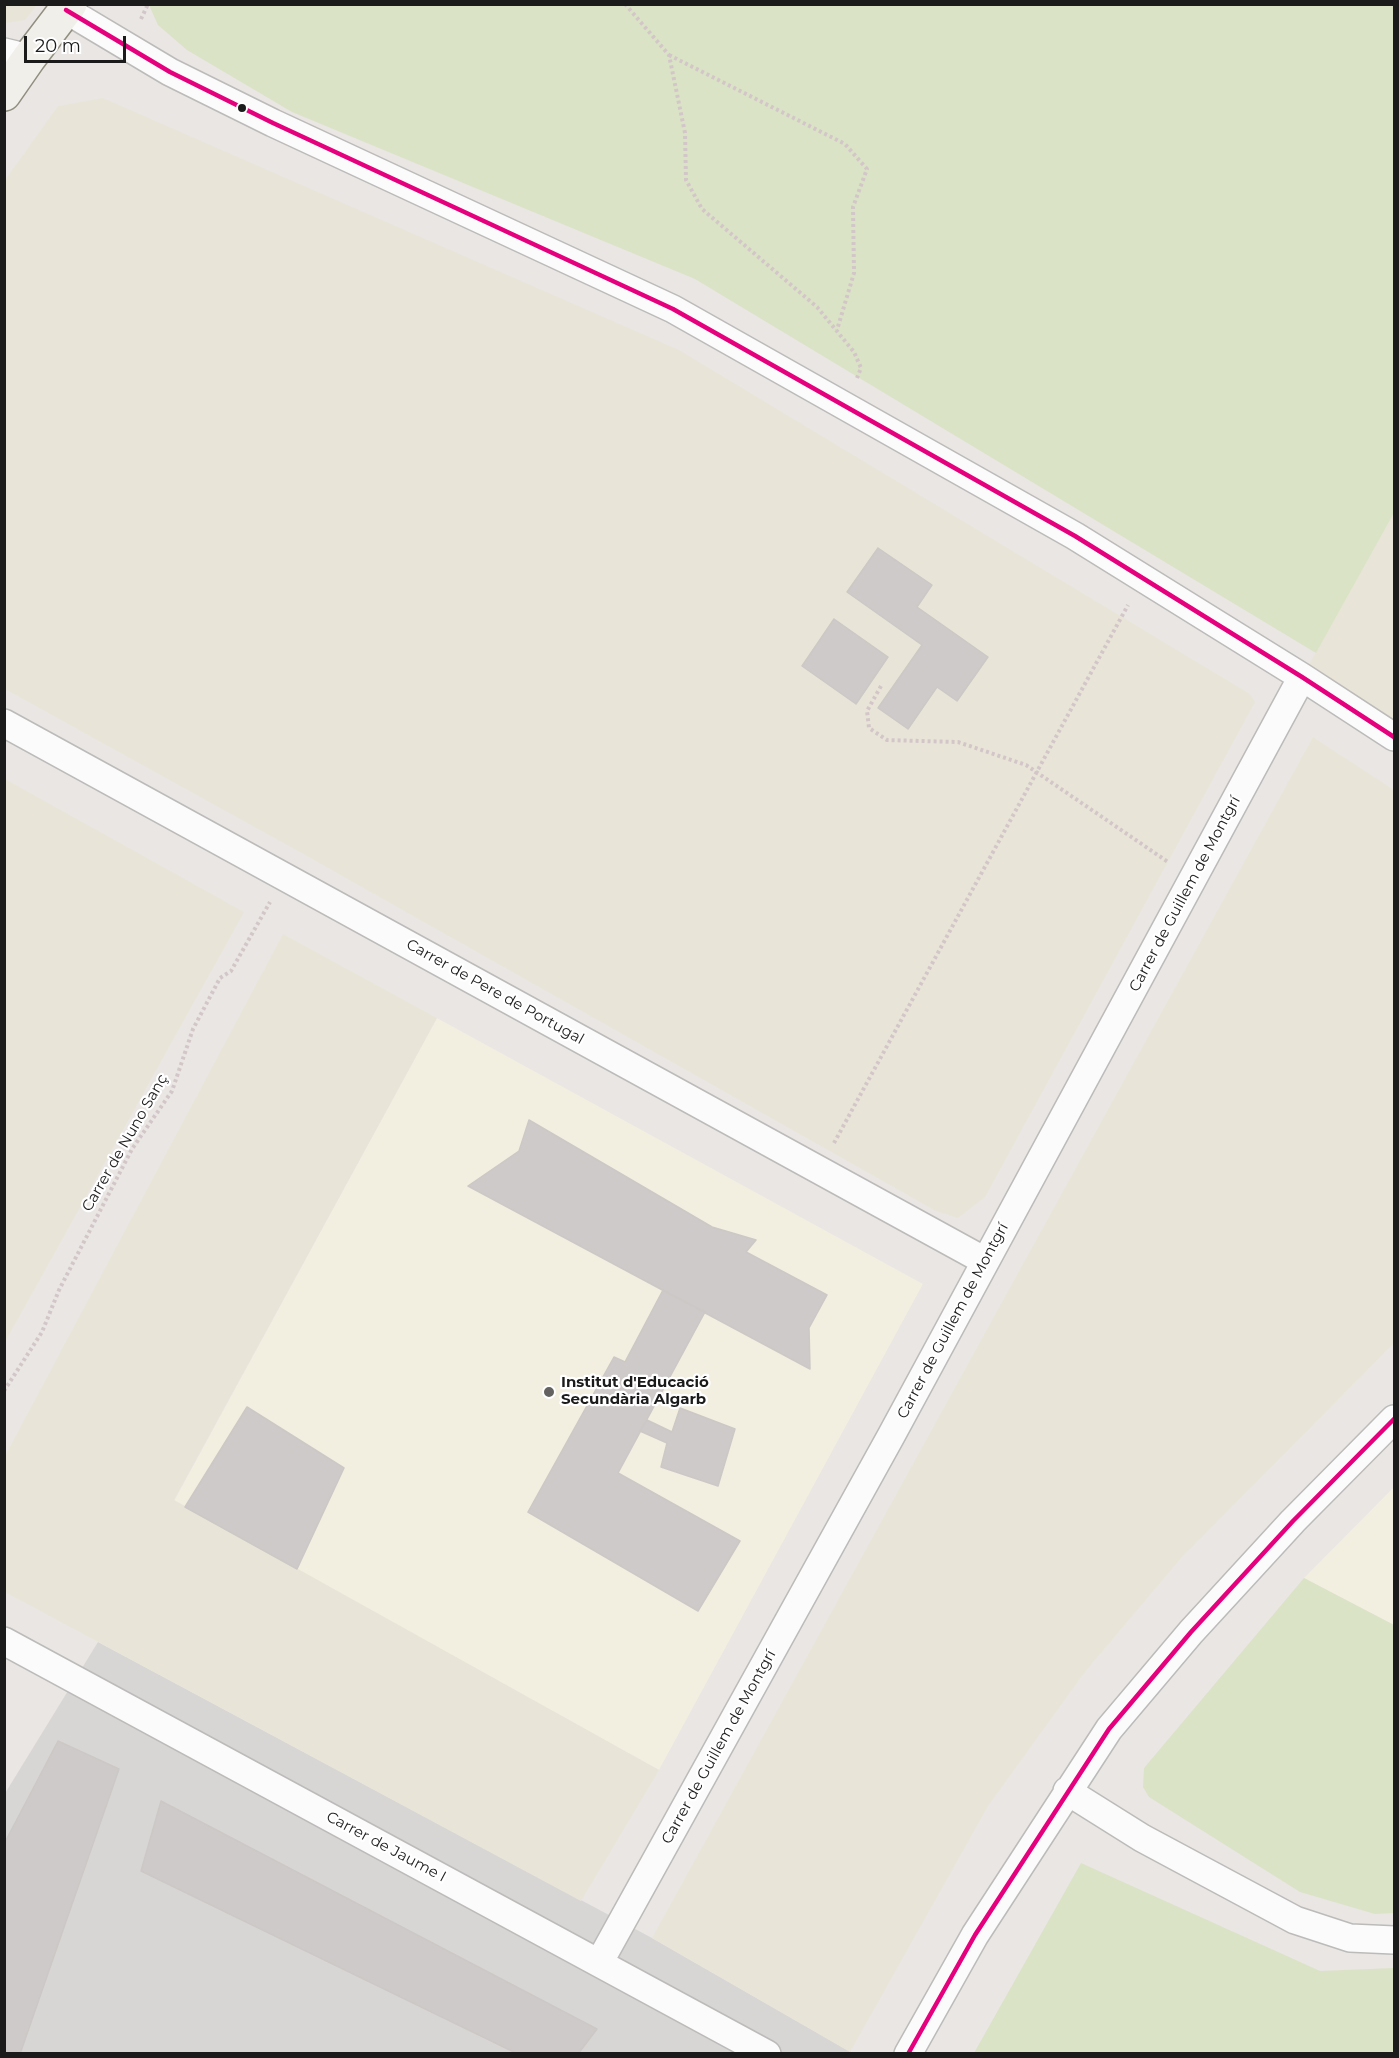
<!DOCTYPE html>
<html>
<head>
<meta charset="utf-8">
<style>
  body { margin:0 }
  #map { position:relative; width:1399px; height:2058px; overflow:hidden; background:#e9e6e4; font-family:Montserrat,sans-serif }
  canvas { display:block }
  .frame { position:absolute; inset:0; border:6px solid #1b1b1b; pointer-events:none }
  .scale { position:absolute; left:24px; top:36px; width:102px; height:27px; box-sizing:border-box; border:3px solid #1b1b1b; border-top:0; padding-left:8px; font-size:18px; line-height:21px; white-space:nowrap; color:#1b1b1b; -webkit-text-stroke:4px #fff; paint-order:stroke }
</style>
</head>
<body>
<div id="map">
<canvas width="1399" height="2058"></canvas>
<div class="frame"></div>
<div class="scale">20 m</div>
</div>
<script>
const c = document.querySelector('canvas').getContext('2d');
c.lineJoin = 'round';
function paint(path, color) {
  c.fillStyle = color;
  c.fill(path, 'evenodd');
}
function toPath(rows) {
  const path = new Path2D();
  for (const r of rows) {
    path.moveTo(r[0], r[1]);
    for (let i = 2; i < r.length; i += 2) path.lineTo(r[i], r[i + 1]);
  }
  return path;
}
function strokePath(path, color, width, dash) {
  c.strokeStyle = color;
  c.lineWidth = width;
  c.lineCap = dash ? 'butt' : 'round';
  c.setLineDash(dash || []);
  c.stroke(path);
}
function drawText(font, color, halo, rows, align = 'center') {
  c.font = font + ' Montserrat,sans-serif';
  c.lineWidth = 4.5;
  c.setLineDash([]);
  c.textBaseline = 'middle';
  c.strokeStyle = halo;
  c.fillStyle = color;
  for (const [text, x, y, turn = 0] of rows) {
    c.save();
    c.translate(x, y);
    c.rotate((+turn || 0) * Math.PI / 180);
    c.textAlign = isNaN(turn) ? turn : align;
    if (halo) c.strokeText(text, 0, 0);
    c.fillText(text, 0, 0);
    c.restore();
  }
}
paint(toPath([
  [98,1642,652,1938,853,2053,5,2053,4,1795]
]), '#d8d6d5');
paint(toPath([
  [437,1018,923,1284,659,1770,174,1501],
  [1394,1487,1394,1625,1304,1578]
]), '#f2eee0');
paint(toPath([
  [4,5,5,4,37,5,25,20,5,23],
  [103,98,679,350,1250,694,1255,702,985,1197,958,1218,936,1211,307,856,5,689,5,180,58,106],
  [1394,513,1394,732,1302,677],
  [1313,737,1394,790,1394,1343,1181,1558,1084,1673,988,1806,850,2052,652,1938],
  [5,779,244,912,5,1342],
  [283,934,437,1018,174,1500,659,1770,581,1901,5,1592,5,1456]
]), '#e8e5d8');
paint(toPath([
  [149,5,1394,5,1394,513,1316,653,695,279,292,112,187,50,158,25],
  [1304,1578,1394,1625,1394,1913,1375,1914,1300,1892,1149,1797,1143,1787,1144,1768],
  [1081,1863,1320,1971,1394,1968,1394,2053,974,2053]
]), '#dbe3c6');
const building = toPath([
  [878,548,932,585,917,607,988,657,957,701,937,687,908,729,878,708,922,645,847,592,878,548],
  [834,619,888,657,856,704,802,666,834,619],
  [529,1120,712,1227,756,1240,746,1252,827,1295,809,1328,810,1369,468,1186,519,1151,529,1120],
  [663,1290,705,1312,618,1473,740,1541,698,1611,528,1512,614,1357,625,1362,663,1290],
  [247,1407,344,1468,297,1569,185,1507,247,1407],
  [680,1408,735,1429,718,1486,661,1467,667,1443,640,1431,647,1420,672,1432,680,1408],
  [58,1741,119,1769,20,2054,4,2054,4,1844,58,1741],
  [161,1801,597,2029,578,2054,518,2054,141,1871,161,1801]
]);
paint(building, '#cecac9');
strokePath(building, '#ccc8c6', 1.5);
const street = toPath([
  [66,10,170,72,273,123,673,309,1075,536,1302,677,1394,737],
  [4,52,29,58],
  [4,723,985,1261],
  [4,1641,767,2054],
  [1067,1791,1142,1838,1295,1920,1350,1938,1394,1940],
  [599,1963,891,1436,1302,677],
  [908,2054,975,1935,1109,1729,1191,1632,1293,1521,1394,1419]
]);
const secondary = toPath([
  [4,94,29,58,70,4]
]);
strokePath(street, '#bcbbba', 30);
strokePath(secondary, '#908e7f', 36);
strokePath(toPath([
  [625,4,669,55,685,133,686,180,702,209,817,307,854,352,861,368,857,378],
  [141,19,148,4],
  [669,55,845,144,867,169,853,207,854,273,837,330],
  [881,686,867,711,869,728,887,740,958,742,1026,765,1168,862],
  [834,1143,1128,605],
  [4,1391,42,1332,59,1290,132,1149,172,1091,193,1029,220,978,231,971,270,902]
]), '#d3c6c8', 4, [3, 3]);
strokePath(street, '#fcfbfb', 27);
strokePath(secondary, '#f1efe9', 33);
strokePath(toPath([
  [66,10,170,72,273,123,673,309,1075,536,1302,677,1394,737],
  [908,2054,975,1935,1109,1729,1191,1632,1293,1521,1394,1419]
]), '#e5007d', 4.5);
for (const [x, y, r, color] of [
  [242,108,5,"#1b1b1b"],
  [549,1392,6,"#636261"]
]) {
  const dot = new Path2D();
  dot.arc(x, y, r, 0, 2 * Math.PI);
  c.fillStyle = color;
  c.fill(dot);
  strokePath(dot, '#fff', 2);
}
drawText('15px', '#1b1b1b', '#fff', [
  ["Carrer de Guillem de Montgrí",1185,894,-62],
  ["Carrer de Pere de Portugal",495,992,29],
  ["Carrer de Nuno Sanç",125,1143,-60],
  ["Carrer de Guillem de Montgrí",953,1321,-62],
  ["Carrer de Guillem de Montgrí",719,1747,-61],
  ["Carrer de Jaume I",386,1847,28]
]);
drawText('bold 15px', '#1b1b1b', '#fff', [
  ["Institut d'Educació",561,1383],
  ["Secundària Algarb",561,1400]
], 'left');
</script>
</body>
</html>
